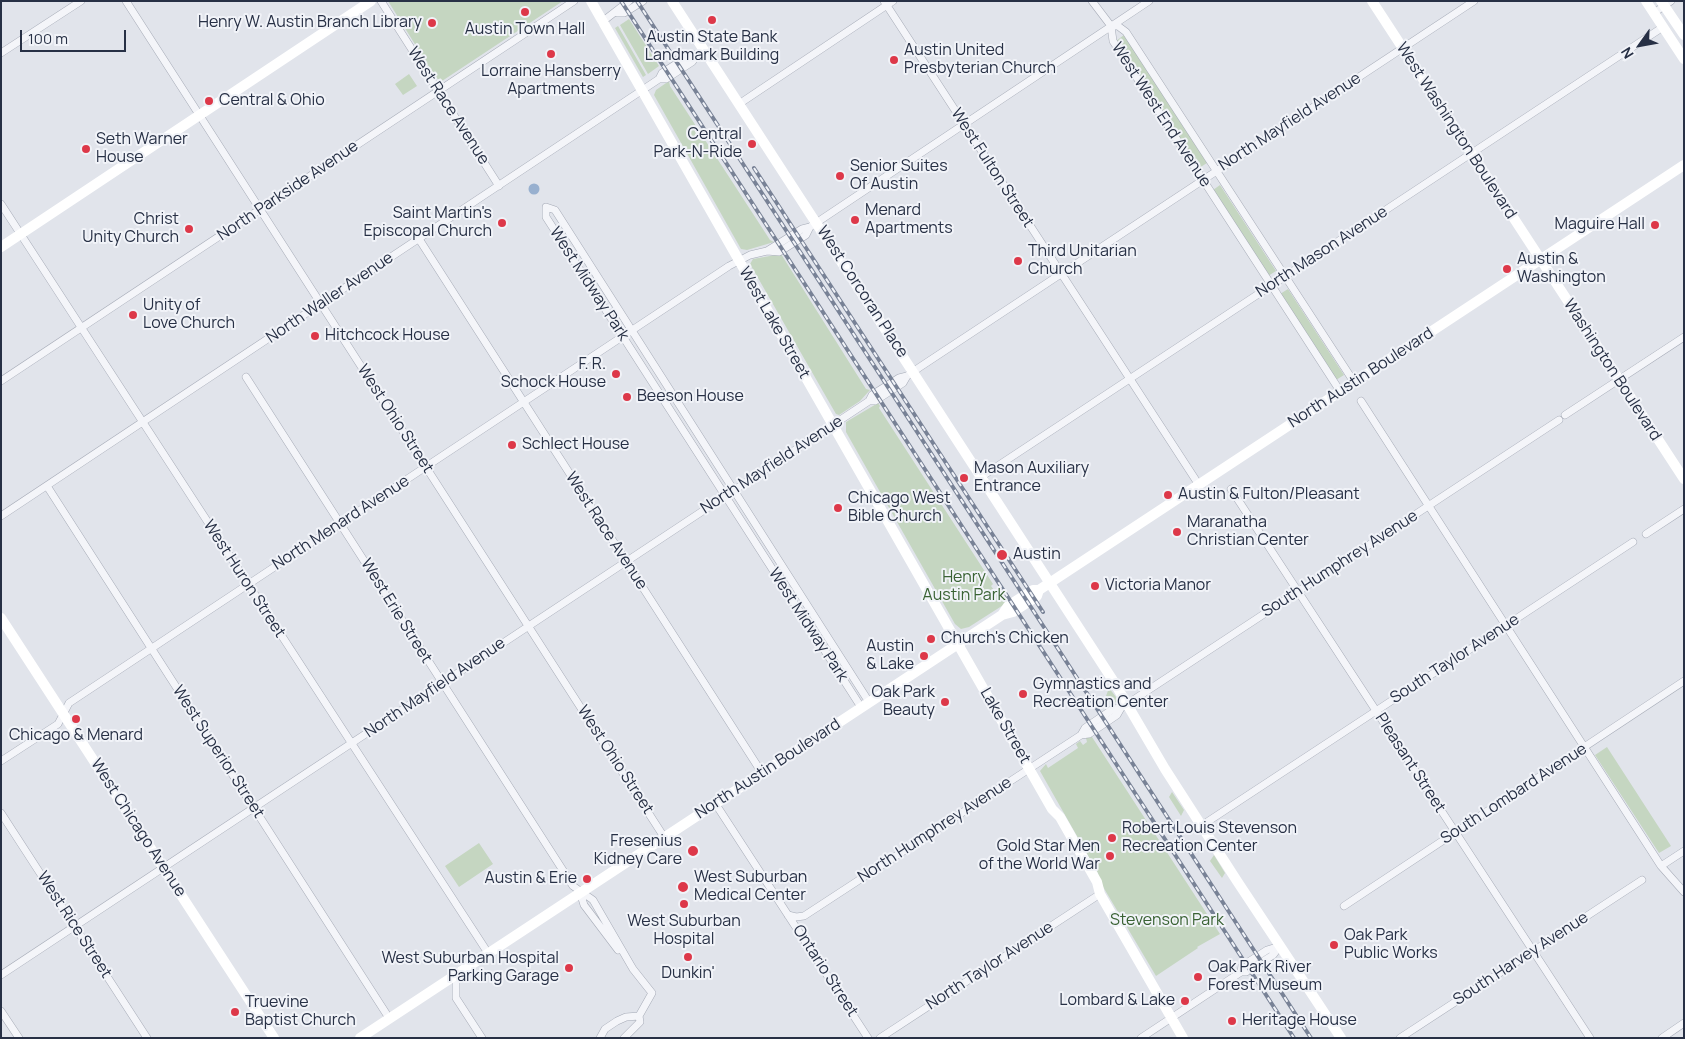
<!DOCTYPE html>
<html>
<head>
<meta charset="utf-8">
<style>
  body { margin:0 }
  #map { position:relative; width:1685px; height:1039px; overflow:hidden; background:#e1e4eb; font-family:Manrope,sans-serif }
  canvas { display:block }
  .frame { position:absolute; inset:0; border:2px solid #273045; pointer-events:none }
  .north { position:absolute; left:1615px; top:20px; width:50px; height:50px; -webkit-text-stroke:4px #f1f3f8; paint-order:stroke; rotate:238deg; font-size:14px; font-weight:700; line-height:20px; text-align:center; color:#273045 }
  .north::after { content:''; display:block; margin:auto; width:18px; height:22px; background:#273045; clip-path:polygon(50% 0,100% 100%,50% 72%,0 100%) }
  .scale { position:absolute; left:20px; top:30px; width:106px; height:22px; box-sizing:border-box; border:2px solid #273045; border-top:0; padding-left:6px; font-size:15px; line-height:18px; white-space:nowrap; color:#273045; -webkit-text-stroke:4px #f1f3f8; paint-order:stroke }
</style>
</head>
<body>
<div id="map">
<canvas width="1685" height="1039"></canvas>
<div class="frame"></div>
<div class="north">N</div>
<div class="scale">100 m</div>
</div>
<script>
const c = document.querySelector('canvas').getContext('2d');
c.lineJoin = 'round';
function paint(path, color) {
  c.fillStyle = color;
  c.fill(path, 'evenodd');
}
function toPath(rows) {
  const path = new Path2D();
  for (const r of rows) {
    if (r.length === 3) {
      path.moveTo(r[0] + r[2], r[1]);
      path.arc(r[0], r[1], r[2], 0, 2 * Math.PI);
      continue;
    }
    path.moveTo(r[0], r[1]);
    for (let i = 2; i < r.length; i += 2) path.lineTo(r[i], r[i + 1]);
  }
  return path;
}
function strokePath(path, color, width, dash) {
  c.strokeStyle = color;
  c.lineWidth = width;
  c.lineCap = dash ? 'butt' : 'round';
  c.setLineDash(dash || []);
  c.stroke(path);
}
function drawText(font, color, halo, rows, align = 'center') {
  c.font = font + ' Manrope,sans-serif';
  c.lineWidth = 4;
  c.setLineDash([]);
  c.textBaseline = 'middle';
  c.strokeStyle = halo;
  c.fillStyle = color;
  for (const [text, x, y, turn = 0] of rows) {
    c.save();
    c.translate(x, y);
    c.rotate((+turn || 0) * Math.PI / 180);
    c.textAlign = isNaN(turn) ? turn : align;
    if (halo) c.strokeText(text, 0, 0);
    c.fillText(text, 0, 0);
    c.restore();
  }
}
paint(toPath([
  [388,1,563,1,442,81,436,78],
  [629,19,659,66,648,74,620,25],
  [618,26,646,75,643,77,615,28],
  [1124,35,1207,163,1199,168,1116,41],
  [409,74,417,86,403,95,395,84],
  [669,81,670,86,770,240,774,242,747,250,741,249,654,95,656,90],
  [1220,185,1276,271,1268,276,1213,190],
  [781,254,866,389,870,390,860,401,839,415,836,414,750,264,753,259],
  [1288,289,1344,375,1336,380,1280,294],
  [878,403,880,406,879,408,993,584,991,586,997,594,999,593,1008,602,969,627,961,629,955,624,846,432,846,422],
  [1109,688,1116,697,1116,702,1111,704,1106,696],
  [1092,734,1092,737,1220,934,1197,947,1198,948,1156,976,1099,880,1098,873,1040,771,1046,764,1048,768,1078,748,1076,744,1080,741,1083,745,1087,742,1086,738],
  [1607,747,1671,846,1659,853,1595,755],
  [1172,792,1184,810,1181,816,1169,797],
  [479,843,493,864,459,887,445,866],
  [1214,855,1225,873,1222,878,1210,861]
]), '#c5d6c1');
paint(toPath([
  [534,189,5.5]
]), '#98b0cf');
const street = toPath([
  [126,1,664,837],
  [381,1,499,186],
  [884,1,1199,485],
  [1092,1,1111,26],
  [617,13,624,13,643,1],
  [1654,13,1671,1],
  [602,22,629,1],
  [1111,26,1113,41,1340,391],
  [1112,26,1118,26,1126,32,1354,382],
  [1,53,81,1],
  [659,79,666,79,692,62,699,53],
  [739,104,893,1],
  [1,204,488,953],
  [419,239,762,773],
  [767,251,802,229,810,227,1149,1],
  [246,377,573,886,593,900,633,969,652,993,639,1016],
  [1,381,574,1],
  [869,401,872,395,899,378,907,376],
  [1361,401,1661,866,1684,892],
  [1565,415,1684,337],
  [981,477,1663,27],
  [47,486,389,1018],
  [1231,489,1590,1038],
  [1,516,659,79,662,73,689,56,698,54],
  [1646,534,1684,509],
  [861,707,546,217,546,207,555,210,869,702],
  [1081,735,1089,734,1117,715,1121,708],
  [1,761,58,724,69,703,729,266,750,255,767,251,779,252,806,235,810,227],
  [715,803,868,1038],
  [1,813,147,1038],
  [1201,826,1633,542],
  [1661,866,1684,851],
  [580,892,584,905,618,950],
  [1344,906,1684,681],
  [788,915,796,917,804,916,1081,735,1085,728,1113,709,1121,708,1559,420],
  [1241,972,1242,966,1267,950,1280,946],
  [458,973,456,983,456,998,482,1038],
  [1,975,677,528,869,401,875,401,903,383,907,376,920,367,1474,1],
  [1,1011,19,1038],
  [600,1038,605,1029,617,1021,626,1017,639,1016,640,1022,624,1038],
  [880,1038,1100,894],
  [1141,1038,1241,972,1246,972,1273,955,1280,946],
  [1400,1038,1642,880],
  [1662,1038,1684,1023]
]);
strokePath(street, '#a5aab6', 8);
strokePath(street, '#f4f5f9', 7);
strokePath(toPath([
  [591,1,1052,809,1060,817,1097,882,1100,894,1183,1038],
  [672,1,1114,682,1165,769,1237,881,1341,1038],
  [1372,1,1684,479],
  [1646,1,1684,59],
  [1661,1,1684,35],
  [1,247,371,1],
  [1002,615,1013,612,1037,596,1039,590],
  [1,618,274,1038],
  [360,1038,1002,615,1008,606,1033,590,1039,590,1684,165]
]), '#fff', 10);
const rail = toPath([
  [621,1,1294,1038],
  [637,1,1311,1038],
  [754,168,1043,612]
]);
strokePath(rail, '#788296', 4);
strokePath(rail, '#f1f3f8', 2, [5.5]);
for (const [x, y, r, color] of [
  [525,12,5,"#dd3849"],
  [712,20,5,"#dd3849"],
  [432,23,5,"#dd3849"],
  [551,54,5,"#dd3849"],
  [894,60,5,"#dd3849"],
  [209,101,5,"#dd3849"],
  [752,144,5,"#dd3849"],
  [86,149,5,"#dd3849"],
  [840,176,5,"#dd3849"],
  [855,220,5,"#dd3849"],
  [502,223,5,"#dd3849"],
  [1655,225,5,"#dd3849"],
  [189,229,5,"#dd3849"],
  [1018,261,5,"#dd3849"],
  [1507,269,5,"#dd3849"],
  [133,315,5,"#dd3849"],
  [315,336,5,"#dd3849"],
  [616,374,5,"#dd3849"],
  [627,397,5,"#dd3849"],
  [512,445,5,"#dd3849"],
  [964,478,5,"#dd3849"],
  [1168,495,5,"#dd3849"],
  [838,508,5,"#dd3849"],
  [1177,532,5,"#dd3849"],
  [1002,555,6,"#dd3849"],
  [1095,586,5,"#dd3849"],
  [931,639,5,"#dd3849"],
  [924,656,5,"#dd3849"],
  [1023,694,5,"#dd3849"],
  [945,702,5,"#dd3849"],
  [76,719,5,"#dd3849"],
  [1112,838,5,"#dd3849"],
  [693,851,6,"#dd3849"],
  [1110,856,5,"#dd3849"],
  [587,879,5,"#dd3849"],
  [683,887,6,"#dd3849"],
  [684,904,5,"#dd3849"],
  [1334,945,5,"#dd3849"],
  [688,957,5,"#dd3849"],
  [569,968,5,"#dd3849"],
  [1198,977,5,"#dd3849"],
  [1185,1001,5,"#dd3849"],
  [235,1012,5,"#dd3849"],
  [1232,1021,5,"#dd3849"]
]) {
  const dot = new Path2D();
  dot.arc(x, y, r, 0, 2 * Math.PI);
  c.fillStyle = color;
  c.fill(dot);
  strokePath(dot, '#f1f3f8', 2);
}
drawText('16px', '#273045', '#f1f3f8', [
  ["Henry W. Austin Branch Library",422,23,"right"],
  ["Austin Town Hall",525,30,"center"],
  ["Austin State Bank",712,38,"center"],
  ["Landmark Building",712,56,"center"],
  ["Austin United",904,51],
  ["Presbyterian Church",904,69],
  ["Lorraine Hansberry",551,72,"center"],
  ["Apartments",551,90,"center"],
  ["Central & Ohio",219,101],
  ["Central",742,135,"right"],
  ["Park-N-Ride",742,153,"right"],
  ["Seth Warner",96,140],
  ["House",96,158],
  ["Senior Suites",850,167],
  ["Of Austin",850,185],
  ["Menard",865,211],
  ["Apartments",865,229],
  ["Saint Martin's",492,214,"right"],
  ["Episcopal Church",492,232,"right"],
  ["Christ",179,220,"right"],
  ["Unity Church",179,238,"right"],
  ["Maguire Hall",1645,225,"right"],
  ["Third Unitarian",1028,252],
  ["Church",1028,270],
  ["Austin &",1517,260],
  ["Washington",1517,278],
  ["Unity of",143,306],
  ["Love Church",143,324],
  ["Hitchcock House",325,336],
  ["F. R.",606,365,"right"],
  ["Schock House",606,383,"right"],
  ["Beeson House",637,397],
  ["Schlect House",522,445],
  ["Mason Auxiliary",974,469],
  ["Entrance",974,487],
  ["Austin & Fulton/Pleasant",1178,495],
  ["Chicago West",848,499],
  ["Bible Church",848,517],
  ["Maranatha",1187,523],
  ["Christian Center",1187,541],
  ["Austin",1013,555],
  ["Victoria Manor",1105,586],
  ["Church's Chicken",941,639],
  ["Austin",914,647,"right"],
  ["& Lake",914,665,"right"],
  ["Gymnastics and",1033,685],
  ["Recreation Center",1033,703],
  ["Oak Park",935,693,"right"],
  ["Beauty",935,711,"right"],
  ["Chicago & Menard",76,736,"center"],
  ["Robert Louis Stevenson",1122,829],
  ["Recreation Center",1122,847],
  ["Fresenius",682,842,"right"],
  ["Kidney Care",682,860,"right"],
  ["Gold Star Men",1100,847,"right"],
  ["of the World War",1100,865,"right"],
  ["West Suburban",694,878],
  ["Medical Center",694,896],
  ["Austin & Erie",577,879,"right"],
  ["West Suburban",684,922,"center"],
  ["Hospital",684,940,"center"],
  ["Oak Park",1344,936],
  ["Public Works",1344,954],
  ["West Suburban Hospital",559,959,"right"],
  ["Parking Garage",559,977,"right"],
  ["Oak Park River",1208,968],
  ["Forest Museum",1208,986],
  ["Dunkin'",688,974,"center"],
  ["Lombard & Lake",1175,1001,"right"],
  ["Truevine",245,1003],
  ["Baptist Church",245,1021],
  ["Heritage House",1242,1021]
], 'left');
drawText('16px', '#273045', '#f1f3f8', [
  ["West Race Avenue",448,106,57],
  ["West West End Avenue",1161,115,57],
  ["North Mayfield Avenue",1290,122,-33],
  ["West Washington Boulevard",1456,131,57],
  ["West Fulton Street",992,168,57],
  ["North Parkside Avenue",288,191,-34],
  ["North Mason Avenue",1322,252,-33],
  ["West Midway Park",589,284,57],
  ["West Corcoran Place",862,292,57],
  ["North Waller Avenue",330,298,-34],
  ["West Lake Street",774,323,60],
  ["Washington Boulevard",1612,370,57],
  ["North Austin Boulevard",1361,378,-33],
  ["West Ohio Street",395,419,57],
  ["North Mayfield Avenue",772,465,-33],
  ["North Menard Avenue",341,523,-33],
  ["West Race Avenue",606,531,57],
  ["South Humphrey Avenue",1340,564,-33],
  ["West Huron Street",244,579,57],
  ["West Erie Street",396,611,58],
  ["West Midway Park",808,625,57],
  ["South Taylor Avenue",1455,659,-33],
  ["North Mayfield Avenue",435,688,-34],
  ["Lake Street",1005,726,60],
  ["West Superior Street",218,752,57],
  ["West Ohio Street",615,760,57],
  ["Pleasant Street",1410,763,57],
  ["North Austin Boulevard",768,769,-33],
  ["South Lombard Avenue",1514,794,-33],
  ["West Chicago Avenue",138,828,57],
  ["North Humphrey Avenue",935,830,-33],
  ["West Rice Street",74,925,57],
  ["South Harvey Avenue",1521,959,-33],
  ["North Taylor Avenue",990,966,-33],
  ["Ontario Street",825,971,57]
]);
drawText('16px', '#396233', '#f1f3f8', [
  ["Henry",964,578],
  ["Austin Park",964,596],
  ["Stevenson Park",1167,921]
]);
</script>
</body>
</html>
